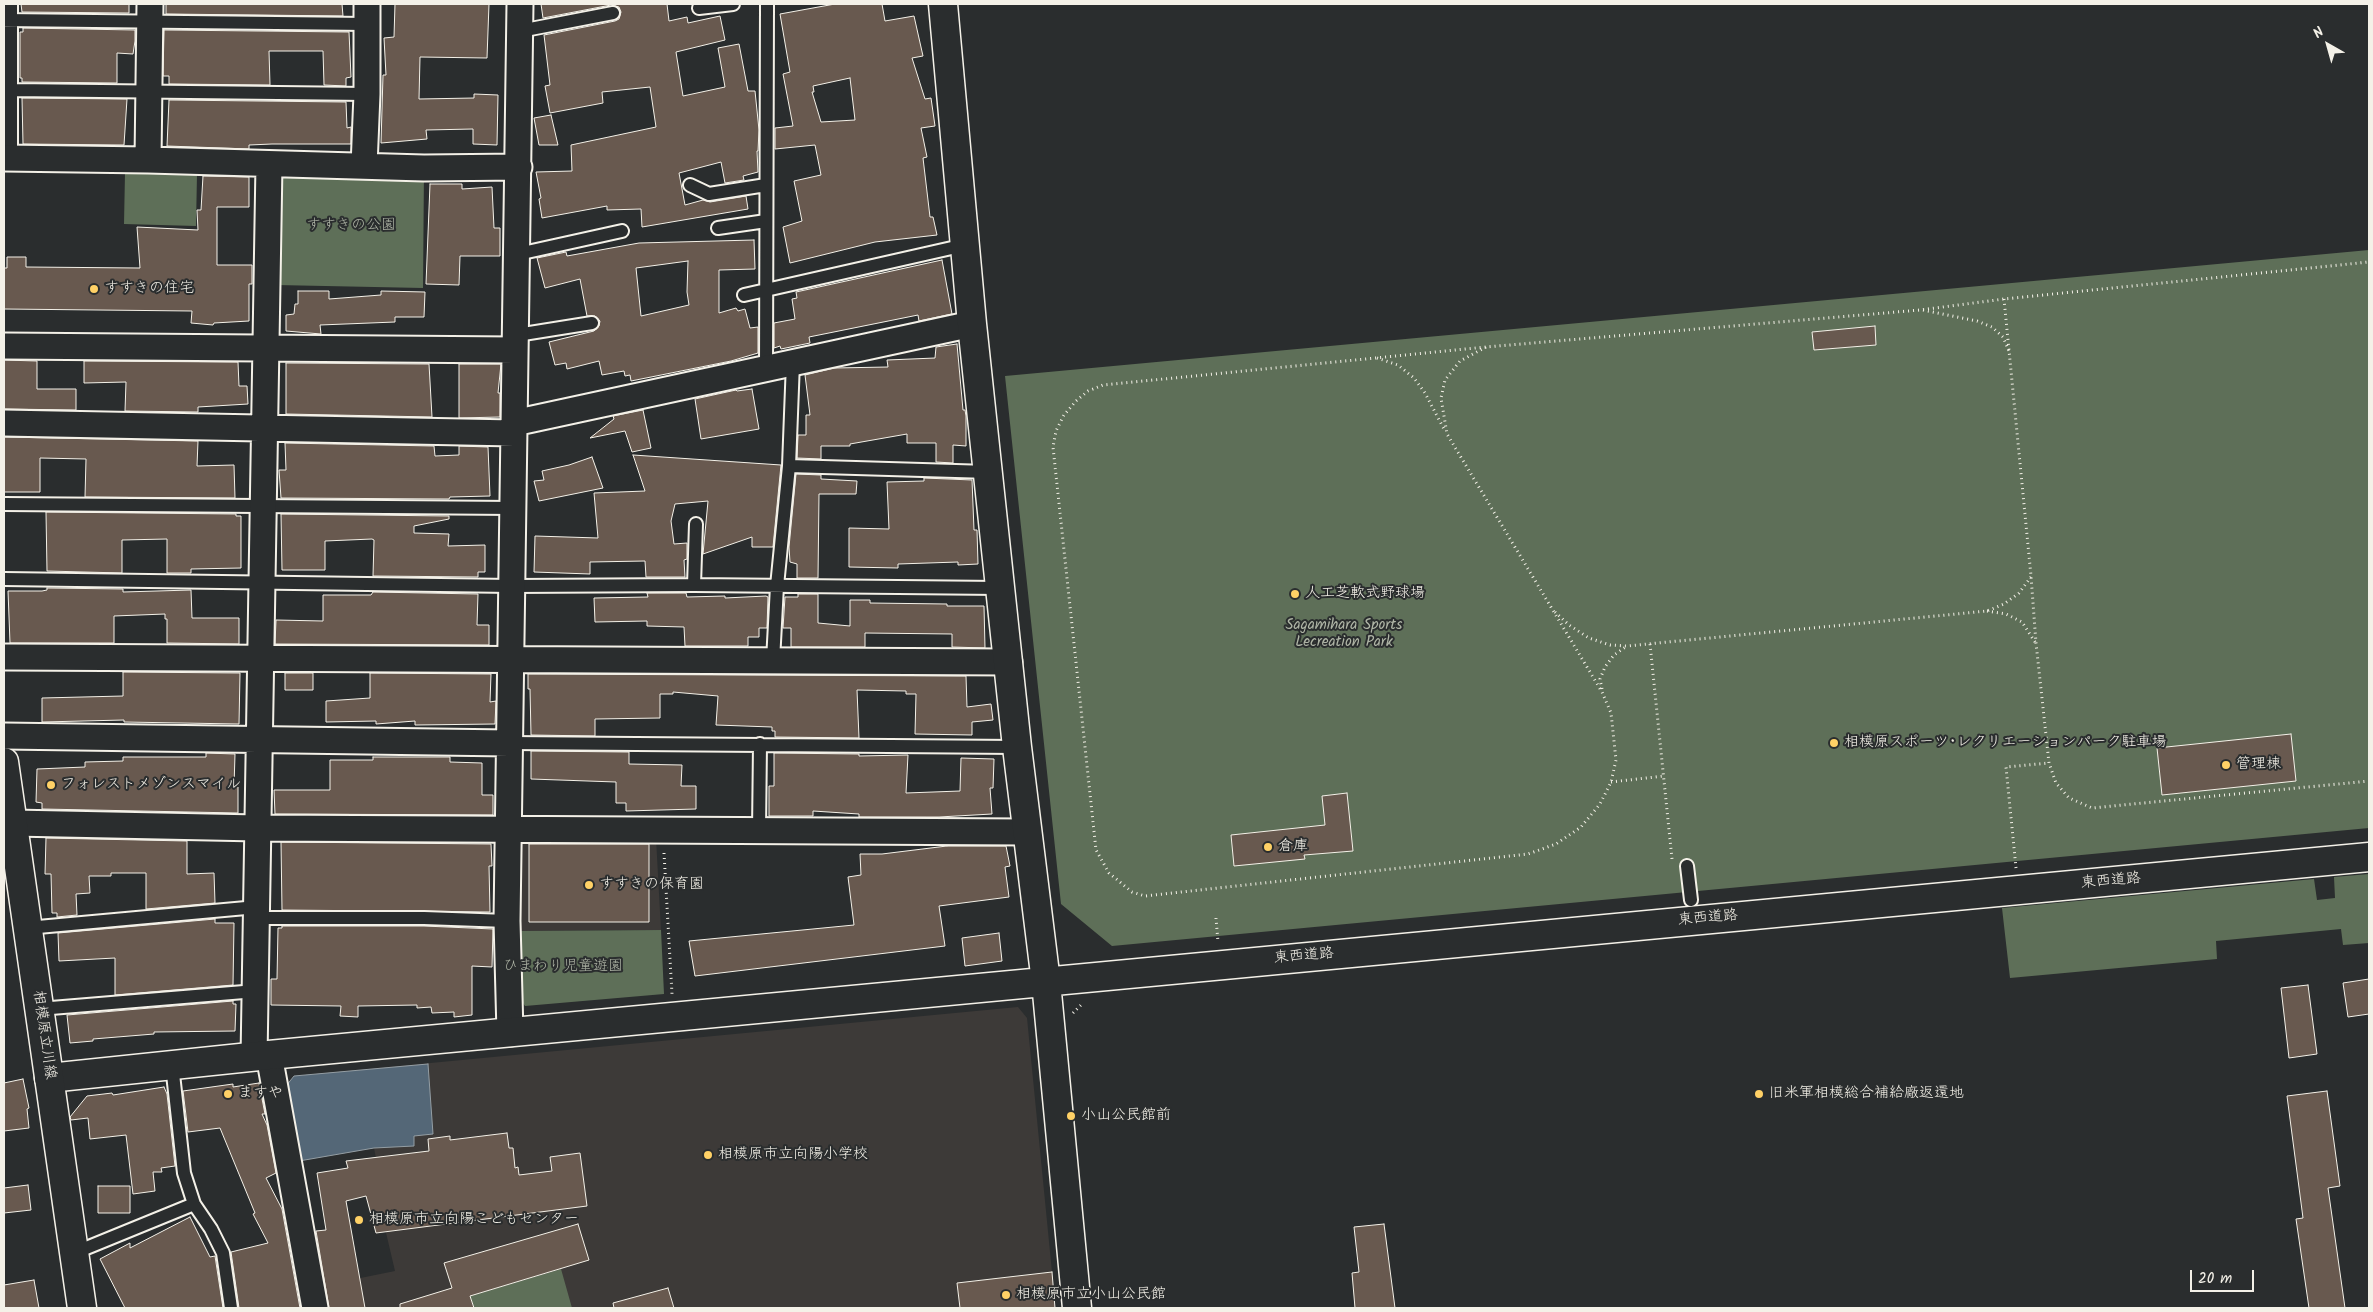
<!DOCTYPE html>
<html>
<head>
<meta charset="utf-8">
<style>
  body { margin:0 }
  #map { position:relative; width:2373px; height:1312px; overflow:hidden; background:#2a2d2e; font-family:Kalam,sans-serif }
  canvas { display:block }
  .frame { position:absolute; inset:0; border:5px solid #f4f1e8; pointer-events:none }
  .north { position:absolute; left:2303px; top:20px; width:50px; height:50px; -webkit-text-stroke:4px #2a2d2e; paint-order:stroke; rotate:322deg; font-size:14px; font-weight:700; line-height:20px; text-align:center; color:#f4f1e8 }
  .north::after { content:''; display:block; margin:auto; width:18px; height:22px; background:#f4f1e8; clip-path:polygon(50% 0,100% 100%,50% 72%,0 100%) }
  .scale { position:absolute; left:2190px; top:1270px; width:64px; height:22px; box-sizing:border-box; border:2px solid #f4f1e8; border-top:0; padding-left:6px; font-size:15px; line-height:18px; white-space:nowrap; color:#f4f1e8; -webkit-text-stroke:4px #2a2d2e; paint-order:stroke }
</style>
</head>
<body>
<div id="map">
<canvas width="2373" height="1312"></canvas>
<div class="frame"></div>
<div class="north">N</div>
<div class="scale">20 m</div>
</div>
<script>
const c = document.querySelector('canvas').getContext('2d');
c.lineJoin = 'round';
function paint(path, color) {
  c.fillStyle = color;
  c.fill(path, 'evenodd');
}
function toPath(rows) {
  const path = new Path2D();
  for (const r of rows) {
    path.moveTo(r[0], r[1]);
    for (let i = 2; i < r.length; i += 2) path.lineTo(r[i], r[i + 1]);
  }
  return path;
}
function strokePath(path, color, width, dash) {
  c.strokeStyle = color;
  c.lineWidth = width;
  c.lineCap = dash ? 'butt' : 'round';
  c.setLineDash(dash || []);
  c.stroke(path);
}
function drawText(font, color, halo, rows, align = 'center') {
  c.font = font + ' Kalam,"Klee One",sans-serif';
  c.lineWidth = 4;
  c.setLineDash([]);
  c.textBaseline = 'middle';
  c.strokeStyle = halo;
  c.fillStyle = color;
  for (const [text, x, y, turn = 0] of rows) {
    c.save();
    c.translate(x, y);
    c.rotate((+turn || 0) * Math.PI / 180);
    c.textAlign = isNaN(turn) ? turn : align;
    if (halo) c.strokeText(text, 0, 0);
    c.fillText(text, 0, 0);
    c.restore();
  }
}
paint(toPath([
  [656,838,661,930,521,931,519,840],
  [1018,1007,1027,1018,1052,1272,957,1283,960,1308,325,1308,321,1286,395,1271,380,1207,385,1206,374,1148,299,1161,294,1076]
]), '#3d3a38');
paint(toPath([
  [282,165,424,168,423,288,276,285],
  [125,173,197,174,196,226,124,224],
  [2369,250,2369,828,1112,946,1061,904,1005,376],
  [2369,874,2369,943,2343,945,2341,929,2216,941,2217,959,2010,978,2002,908,2314,879,2317,900,2335,898,2334,877],
  [661,930,664,994,525,1006,521,1000,521,931],
  [561,1269,572,1308,474,1308,470,1296]
]), '#5e6f58');
const water = toPath([
  [428,1064,433,1134,414,1136,414,1146,374,1148,299,1161,286,1086,294,1076,428,1064]
]);
paint(water, '#546777');
strokePath(water, '#949ea4', 1);
const building = toPath([
  [21,4,129,4,129,13,22,12,21,4],
  [166,4,342,4,343,16,166,14,166,4],
  [395,4,489,4,487,58,420,57,419,99,474,98,474,94,498,95,497,145,473,144,473,129,426,130,427,139,381,143,383,75,386,75,384,38,394,37,395,4],
  [541,4,667,4,669,21,687,17,688,23,720,16,725,40,676,52,683,96,725,87,718,48,739,44,748,91,755,91,759,130,758,151,757,151,758,172,743,176,744,180,725,183,721,162,679,173,685,205,703,200,710,202,746,196,748,209,642,227,641,209,607,210,607,206,542,218,539,199,541,198,536,172,572,171,571,145,656,127,650,87,602,92,603,103,550,113,545,86,550,85,544,35,615,21,619,19,621,12,619,7,611,5,543,18,541,4],
  [835,4,882,4,885,21,914,16,923,56,912,58,925,99,931,98,935,126,921,128,927,157,923,158,930,217,933,217,937,235,875,242,790,263,783,227,802,221,794,181,821,175,815,145,775,149,775,128,793,126,783,74,790,72,780,14,835,4],
  [850,78,855,120,821,122,812,92,814,92,813,86,850,78],
  [23,28,135,30,135,41,133,54,117,53,117,83,22,82,22,78,20,78,20,32,23,32,23,28],
  [164,30,349,32,351,77,346,78,346,86,324,85,323,51,269,51,270,85,169,84,169,76,163,76,164,30],
  [22,98,127,99,124,145,23,144,22,98],
  [169,100,346,102,347,128,351,127,351,144,272,144,249,145,249,149,167,146,169,100],
  [551,115,558,145,539,145,534,118,551,115],
  [203,176,249,177,249,207,217,207,217,265,252,265,252,284,249,284,249,321,214,323,213,325,191,323,192,311,4,309,4,268,7,268,7,257,26,257,26,267,140,268,137,227,198,230,197,210,201,210,203,176],
  [430,184,462,184,462,189,492,187,494,228,500,228,500,256,460,256,459,285,426,284,430,184],
  [754,240,755,269,719,270,719,313,736,308,738,311,745,309,750,328,758,327,758,353,731,361,631,381,630,375,625,376,624,371,602,375,599,361,567,369,566,363,555,365,549,342,594,331,599,326,600,321,595,316,587,316,580,279,545,288,537,258,566,252,567,256,639,243,754,240],
  [688,261,687,292,689,305,641,316,636,268,688,261],
  [942,260,952,314,919,321,918,315,809,337,810,343,781,349,780,346,774,348,774,323,795,319,792,299,797,298,796,292,942,260],
  [298,291,329,291,329,299,381,295,381,291,425,292,424,317,395,317,395,322,320,325,321,334,286,331,286,315,294,314,295,304,298,304,298,291],
  [1875,326,1876,345,1814,350,1812,332,1875,326],
  [957,344,963,410,965,410,966,416,966,446,953,445,953,463,936,462,936,443,907,443,907,434,850,444,850,446,821,446,821,459,797,458,798,435,806,435,806,415,810,415,805,375,834,368,888,367,887,360,935,358,936,347,957,344],
  [4,360,37,361,37,389,76,389,76,410,4,409,4,360],
  [84,361,238,362,239,386,247,386,248,404,198,407,198,412,125,411,126,382,84,383,84,361],
  [286,363,429,364,432,417,286,414,286,363],
  [459,364,501,364,498,393,500,393,500,417,459,418,459,364],
  [752,389,759,429,701,439,695,399,736,390,737,391,752,389],
  [643,410,651,448,632,452,625,431,590,438,614,419,613,416,643,410],
  [4,437,198,441,197,466,234,465,235,498,85,497,86,459,40,458,40,492,4,492,4,437],
  [285,443,434,446,435,456,459,455,459,446,488,447,490,496,450,497,449,499,281,498,279,470,286,470,285,443],
  [633,455,781,465,773,547,752,547,752,537,703,554,708,501,675,504,671,521,674,544,687,543,687,559,684,560,685,577,646,577,645,561,590,562,590,574,534,572,535,536,598,538,594,493,645,491,633,455],
  [592,457,603,488,539,501,534,481,544,480,542,471,569,465,592,457],
  [796,474,821,475,821,479,857,481,856,494,819,494,818,578,797,578,797,564,790,562,789,547,796,474],
  [924,478,972,480,974,530,977,530,978,564,958,565,958,562,898,564,898,568,849,567,849,528,889,529,887,482,924,481,924,478],
  [46,512,236,514,236,516,241,516,241,568,191,569,191,573,167,573,167,539,122,540,122,573,47,571,46,512],
  [281,514,449,516,449,519,414,526,414,533,449,534,448,546,485,545,485,572,478,572,478,577,373,576,374,540,372,539,325,541,325,570,282,570,281,514],
  [47,588,123,589,123,592,191,590,192,618,239,618,239,644,167,643,167,619,165,619,165,614,114,616,114,643,10,643,8,591,42,591,47,590,47,588],
  [373,592,478,594,477,625,489,625,489,645,275,644,276,620,323,621,323,595,371,595,373,592],
  [647,593,686,593,687,597,725,596,725,598,766,596,768,597,767,628,759,628,759,637,748,637,748,646,685,646,684,627,647,626,647,621,595,622,594,598,648,597,647,593],
  [798,594,818,594,818,623,850,626,850,600,870,600,870,603,947,604,947,606,984,606,985,648,952,647,952,634,865,633,865,647,791,647,791,628,783,628,785,597,798,597,798,594],
  [123,672,240,673,239,724,124,722,124,720,42,722,42,698,123,696,123,672],
  [285,673,313,673,313,690,285,690,285,673],
  [370,673,491,674,490,702,496,701,495,724,415,725,415,721,376,724,376,721,326,722,326,701,370,698,370,673],
  [528,674,966,676,967,707,991,704,993,720,972,722,972,735,915,734,916,694,906,694,906,691,857,690,859,738,775,737,775,731,772,731,772,727,716,725,718,696,673,692,673,694,660,694,660,718,595,719,595,736,531,735,530,689,528,689,528,674],
  [2291,734,2296,781,2162,795,2157,748,2291,734],
  [531,751,629,752,629,764,682,765,681,786,696,786,696,809,626,811,626,803,616,803,616,782,531,779,531,751],
  [206,753,235,754,234,787,238,787,238,813,42,809,42,803,36,802,37,769,85,767,85,762,123,761,123,757,206,757,206,753],
  [774,753,859,754,859,756,908,755,906,793,960,791,961,758,994,759,993,788,990,788,992,814,939,817,859,817,859,814,813,811,813,816,769,816,769,786,774,786,774,753],
  [373,757,450,757,450,762,482,763,482,795,493,795,493,815,275,814,274,790,330,790,330,760,373,760,373,757],
  [1347,793,1353,851,1304,855,1305,859,1234,866,1231,835,1325,825,1322,796,1347,793],
  [46,838,187,841,187,874,214,873,215,903,146,909,146,873,111,873,111,876,89,876,90,893,76,894,77,915,57,917,57,913,52,913,51,874,45,874,46,838],
  [281,842,491,844,492,866,489,866,490,912,282,910,281,842],
  [529,844,649,844,649,922,529,922,529,844],
  [947,846,1006,846,1010,866,1005,867,1009,897,939,906,945,946,695,976,689,941,854,925,848,877,861,875,860,854,882,854,947,846],
  [215,919,215,923,234,923,233,985,115,995,115,958,59,961,58,933,215,919],
  [282,926,424,926,493,929,492,967,472,966,472,1015,454,1017,454,1012,432,1013,431,1007,417,1008,417,1005,358,1006,358,1017,340,1016,341,1006,271,1005,271,979,277,979,278,928,282,928,282,926],
  [999,933,1002,961,965,966,962,938,999,933],
  [2369,979,2369,1014,2348,1017,2343,983,2369,979],
  [2308,985,2317,1054,2289,1058,2281,988,2308,985],
  [233,1001,233,1004,236,1004,235,1031,154,1032,154,1034,93,1039,93,1041,70,1043,67,1015,233,1001],
  [23,1079,29,1108,27,1109,29,1128,4,1131,4,1083,23,1079],
  [259,1083,265,1114,262,1114,267,1125,276,1173,266,1178,282,1209,300,1308,239,1308,231,1252,268,1243,253,1214,255,1213,220,1128,188,1132,183,1091,233,1084,233,1087,259,1083],
  [164,1087,167,1094,175,1166,161,1168,162,1172,153,1172,155,1191,133,1194,126,1135,90,1139,88,1118,71,1120,70,1117,87,1096,112,1093,113,1095,164,1087],
  [2327,1091,2340,1186,2328,1188,2345,1308,2309,1308,2296,1219,2303,1218,2287,1096,2327,1091],
  [507,1133,509,1148,513,1148,515,1168,518,1167,519,1175,552,1171,550,1157,580,1153,587,1206,376,1233,366,1196,346,1201,365,1308,329,1308,316,1231,326,1230,317,1173,348,1168,346,1161,429,1151,428,1139,450,1136,450,1140,507,1133],
  [28,1185,31,1210,4,1213,4,1188,28,1185],
  [98,1186,130,1186,130,1213,98,1213,98,1186],
  [190,1217,210,1257,215,1256,223,1308,125,1308,100,1259,130,1243,130,1248,190,1217],
  [578,1224,589,1260,470,1296,474,1308,400,1308,400,1304,452,1288,444,1263,578,1224],
  [1384,1224,1395,1308,1355,1308,1352,1273,1359,1272,1354,1227,1384,1224],
  [1052,1272,1055,1308,960,1308,957,1283,1052,1272],
  [34,1280,39,1308,4,1308,4,1285,34,1280],
  [668,1288,674,1308,614,1308,613,1303,668,1288]
]);
paint(building, '#68594f');
strokePath(building, '#f4f1e8', 1);
const service = toPath([
  [11,4,11,158],
  [699,8,733,4],
  [4,20,367,24],
  [520,31,613,13],
  [12,90,367,94],
  [690,185,709,194,766,185],
  [718,228,766,221],
  [518,254,622,231],
  [744,295,965,245],
  [517,335,592,323],
  [766,368,767,4],
  [789,466,989,472],
  [4,504,514,508],
  [4,579,512,586,694,585,1000,588],
  [694,585,696,524],
  [773,661,777,586,789,466,793,362],
  [509,743,1017,747],
  [759,831,760,744],
  [1687,866,1691,900],
  [257,918,424,918,507,921],
  [27,928,257,907],
  [39,1009,256,991],
  [172,1065,184,1173,194,1204,211,1229,223,1253,231,1308],
  [74,1253,194,1204]
]);
const minor = toPath([
  [4,158,148,160,424,168,519,167],
  [148,160,150,4],
  [364,166,367,94,367,4],
  [4,346,515,350],
  [4,423,514,433],
  [514,423,972,324],
  [4,657,1009,662],
  [4,736,509,743],
  [13,823,258,828,1027,832],
  [510,1033,507,921,520,4],
  [269,1055,315,1308],
  [254,1057,269,164]
]);
const tertiary = toPath([
  [943,4,972,324,1017,747,1046,982,1077,1308],
  [49,1078,269,1055,2369,857]
]);
const secondary = toPath([
  [4,762,82,1308]
]);
strokePath(service, '#f4f1e8', 16);
strokePath(minor, '#f4f1e8', 29);
strokePath(tertiary, '#f4f1e8', 31);
strokePath(secondary, '#f4f1e8', 31);
strokePath(toPath([
  [2004,299,2031,576,2036,643,2049,763,2056,783,2069,798,2092,808,2369,781],
  [1923,310,1977,321,1992,327,2003,337,2009,351],
  [1486,347,1460,361,1445,380,1441,398,1447,434,1602,692,1611,713,1616,760,1611,782,1600,804,1581,827,1556,844,1528,854,1145,896,1132,892,1109,873,1096,850,1053,447,1056,431,1064,415,1076,401,1088,391,1103,385,1486,347,1920,310,2004,299,2369,262],
  [1377,358,1398,365,1414,378,1425,393,1445,431],
  [1987,611,2006,614,2022,622,2035,642],
  [1555,612,1569,625,1589,638,1610,645,1627,646,1987,611,2004,604,2019,593,2031,577],
  [1650,644,1672,859],
  [1602,689,1600,679,1605,667,1614,655,1627,646],
  [1611,782,1664,776],
  [664,853,672,994],
  [2016,868,2006,767,2049,763],
  [1216,918,1218,942],
  [1073,1013,1083,1003]
]), '#f4f1e8', 3, [1, 4]);
strokePath(service, '#2a2d2e', 12);
strokePath(minor, '#2a2d2e', 25);
strokePath(tertiary, '#2a2d2e', 28);
strokePath(secondary, '#2a2d2e', 28);
for (const [x, y, r, color] of [
  [94,289,5,"#ffd166"],
  [1295,594,5,"#ffd166"],
  [1834,743,5,"#ffd166"],
  [2226,765,5,"#ffd166"],
  [51,785,5,"#ffd166"],
  [1268,847,5,"#ffd166"],
  [589,885,5,"#ffd166"],
  [228,1094,5,"#ffd166"],
  [1759,1094,5,"#ffd166"],
  [1071,1116,5,"#ffd166"],
  [708,1155,5,"#ffd166"],
  [359,1220,5,"#ffd166"],
  [1006,1295,5,"#ffd166"]
]) {
  const dot = new Path2D();
  dot.arc(x, y, r, 0, 2 * Math.PI);
  c.fillStyle = color;
  c.fill(dot);
  strokePath(dot, '#2a2d2e', 2);
}
drawText('15px', '#b0b6a7', '#2a2d2e', [
  ["すすきの公園",351,226],
  ["Sagamihara Sports",1344,626],
  ["Lecreation Park",1344,643],
  ["ひまわり児童遊園",563,967]
]);
drawText('15px', '#f4f1e8', '#2a2d2e', [
  ["すすきの住宅",104,289],
  ["人工芝軟式野球場",1305,594],
  ["相模原スポーツ･レクリエーションパーク駐車場",1844,743],
  ["管理棟",2236,765],
  ["フォレストメゾンスマイル",61,785],
  ["倉庫",1278,847],
  ["すすきの保育園",599,885],
  ["ますや",238,1094],
  ["旧米軍相模総合補給廠返還地",1769,1094],
  ["小山公民館前",1081,1116],
  ["相模原市立向陽小学校",718,1155],
  ["相模原市立向陽こどもセンター",369,1220],
  ["相模原市立小山公民館",1016,1295]
], 'left');
drawText('15px', '#f4f1e8', '#2a2d2e', [
  ["東西道路",2111,882,-5],
  ["東西道路",1708,919,-5],
  ["東西道路",1304,957,-5],
  ["相模原立川線",43,1035,82]
]);
</script>
</body>
</html>
